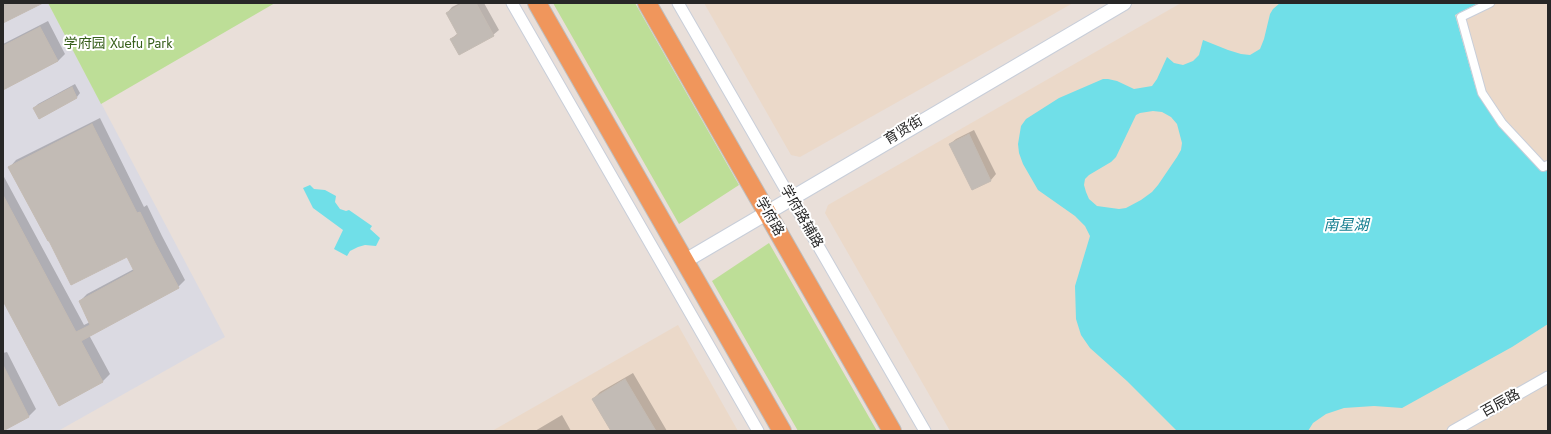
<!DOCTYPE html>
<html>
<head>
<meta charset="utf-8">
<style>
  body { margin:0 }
  #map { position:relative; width:1551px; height:434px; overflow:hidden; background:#e9dfd9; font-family:Jost,sans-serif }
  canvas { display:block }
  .frame { position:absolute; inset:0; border:4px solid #272727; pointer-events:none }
</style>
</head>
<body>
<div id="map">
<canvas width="1551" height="434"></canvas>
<div class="frame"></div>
</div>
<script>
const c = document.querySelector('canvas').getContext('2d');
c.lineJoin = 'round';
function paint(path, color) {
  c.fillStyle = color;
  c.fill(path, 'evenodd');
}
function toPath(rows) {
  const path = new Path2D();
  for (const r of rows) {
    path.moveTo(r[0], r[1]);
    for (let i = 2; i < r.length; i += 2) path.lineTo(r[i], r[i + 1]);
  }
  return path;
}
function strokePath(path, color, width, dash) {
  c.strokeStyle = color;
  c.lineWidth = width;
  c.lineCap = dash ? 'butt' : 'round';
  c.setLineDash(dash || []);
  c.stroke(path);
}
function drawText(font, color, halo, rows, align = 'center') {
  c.font = font + ' Jost,"Noto Sans SC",sans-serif';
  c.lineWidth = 4;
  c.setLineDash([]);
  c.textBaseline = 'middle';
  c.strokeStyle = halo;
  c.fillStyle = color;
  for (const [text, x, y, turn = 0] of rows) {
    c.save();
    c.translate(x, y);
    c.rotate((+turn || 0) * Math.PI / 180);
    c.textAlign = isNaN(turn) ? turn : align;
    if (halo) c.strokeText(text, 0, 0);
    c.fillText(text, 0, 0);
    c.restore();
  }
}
paint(toPath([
  [3,3,48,3,225,337,58,431,3,431]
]), '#dbdae2');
paint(toPath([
  [704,3,1073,3,800,157,791,155],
  [1181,3,1548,3,1548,431,950,431,825,213,828,205],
  [678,325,738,431,492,431]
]), '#ebd9c9');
paint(toPath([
  [48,3,275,3,101,104],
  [553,3,635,3,739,185,679,224],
  [769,243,877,431,798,431,712,281]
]), '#bdde97');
paint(toPath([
  [1280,3,1478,3,1455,15,1476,89,1496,122,1542,170,1548,168,1548,324,1512,347,1402,408,1374,406,1344,408,1326,414,1313,423,1308,431,1177,431,1127,381,1090,348,1081,335,1076,319,1075,286,1090,236,1085,226,1075,216,1038,190,1023,164,1019,153,1018,144,1021,126,1026,119,1059,98,1103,79,1108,79,1117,81,1134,89,1152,86,1157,79,1167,57,1174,63,1183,65,1193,61,1199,55,1203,40,1228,50,1241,54,1250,55,1260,49,1264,39,1270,14,1273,9],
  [1153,111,1162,112,1171,117,1177,124,1182,143,1181,150,1177,157,1158,185,1152,192,1141,200,1126,208,1119,209,1097,206,1089,199,1086,192,1084,185,1085,179,1089,175,1111,162,1116,157,1136,115,1140,113],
  [310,185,314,189,325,190,336,196,335,202,340,209,346,211,349,210,372,226,370,229,380,238,376,246,365,245,358,247,350,251,347,256,334,249,343,230,313,208,303,188]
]), '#70dfe8');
paint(toPath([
  [460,3,484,3,499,30,493,35,451,39,458,33,447,13,452,7],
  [48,21,65,54,58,61,3,89,3,44],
  [75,84,80,93,77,97,40,117,34,108,38,104],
  [100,118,144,207,147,205,162,236,185,280,178,287,89,335,110,374,103,381,60,404,3,299,3,175,84,325,90,322,80,301,87,294,134,269,128,256,49,240,9,168,16,160],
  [974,130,996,174,991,180,972,189,950,144,956,139],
  [7,352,36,409,29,416,3,429,3,353],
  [633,373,667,431,612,431,593,399,600,392],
  [562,415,571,431,535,431]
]), '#0003');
const building = toPath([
  [3,3,43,3,3,23,3,3],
  [463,3,476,3,494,36,459,55,450,39,458,35,446,13,463,3],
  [40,27,58,61,3,90,3,46,40,27],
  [72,87,77,98,39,119,33,108,72,87],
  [92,124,137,213,140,212,155,243,179,288,81,341,103,382,59,406,3,301,3,195,76,332,90,325,79,301,134,271,127,257,71,285,49,241,48,241,8,167,92,124],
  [969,134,991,181,972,190,949,144,969,134],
  [3,365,29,417,3,431,3,365],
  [625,379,656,431,611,431,592,399,625,379]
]);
paint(building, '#c2bbb5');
strokePath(building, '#c4bbb3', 1);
const pedestrian = toPath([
  [1490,3,1461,17,1482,93,1502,123,1543,167,1548,165]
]);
const minor = toPath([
  [512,3,758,431],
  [678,3,925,431],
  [1453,431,1548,377]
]);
const tertiary = toPath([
  [685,261,1124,3]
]);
const trunk = toPath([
  [537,3,782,431],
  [647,3,892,431]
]);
strokePath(pedestrian, '#c8ced9', 10);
strokePath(minor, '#c8ced9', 13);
strokePath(tertiary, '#c8ced9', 16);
strokePath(trunk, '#bebebe', 20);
strokePath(pedestrian, '#fff', 8);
strokePath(minor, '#fff', 11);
strokePath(tertiary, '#fff', 14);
strokePath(trunk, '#f0965c', 18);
drawText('14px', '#375f1c', '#fff', [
  ["学府园 Xuefu Park",118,45]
]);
drawText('14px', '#272727', '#fff', [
  ["育贤街",904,131,-31],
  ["学府路",769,217,60],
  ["学府路辅路",801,217,60],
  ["百辰路",1501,404,-29]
]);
drawText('italic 15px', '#137d8f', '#fff', [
  ["南星湖",1346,226]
]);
</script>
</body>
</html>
